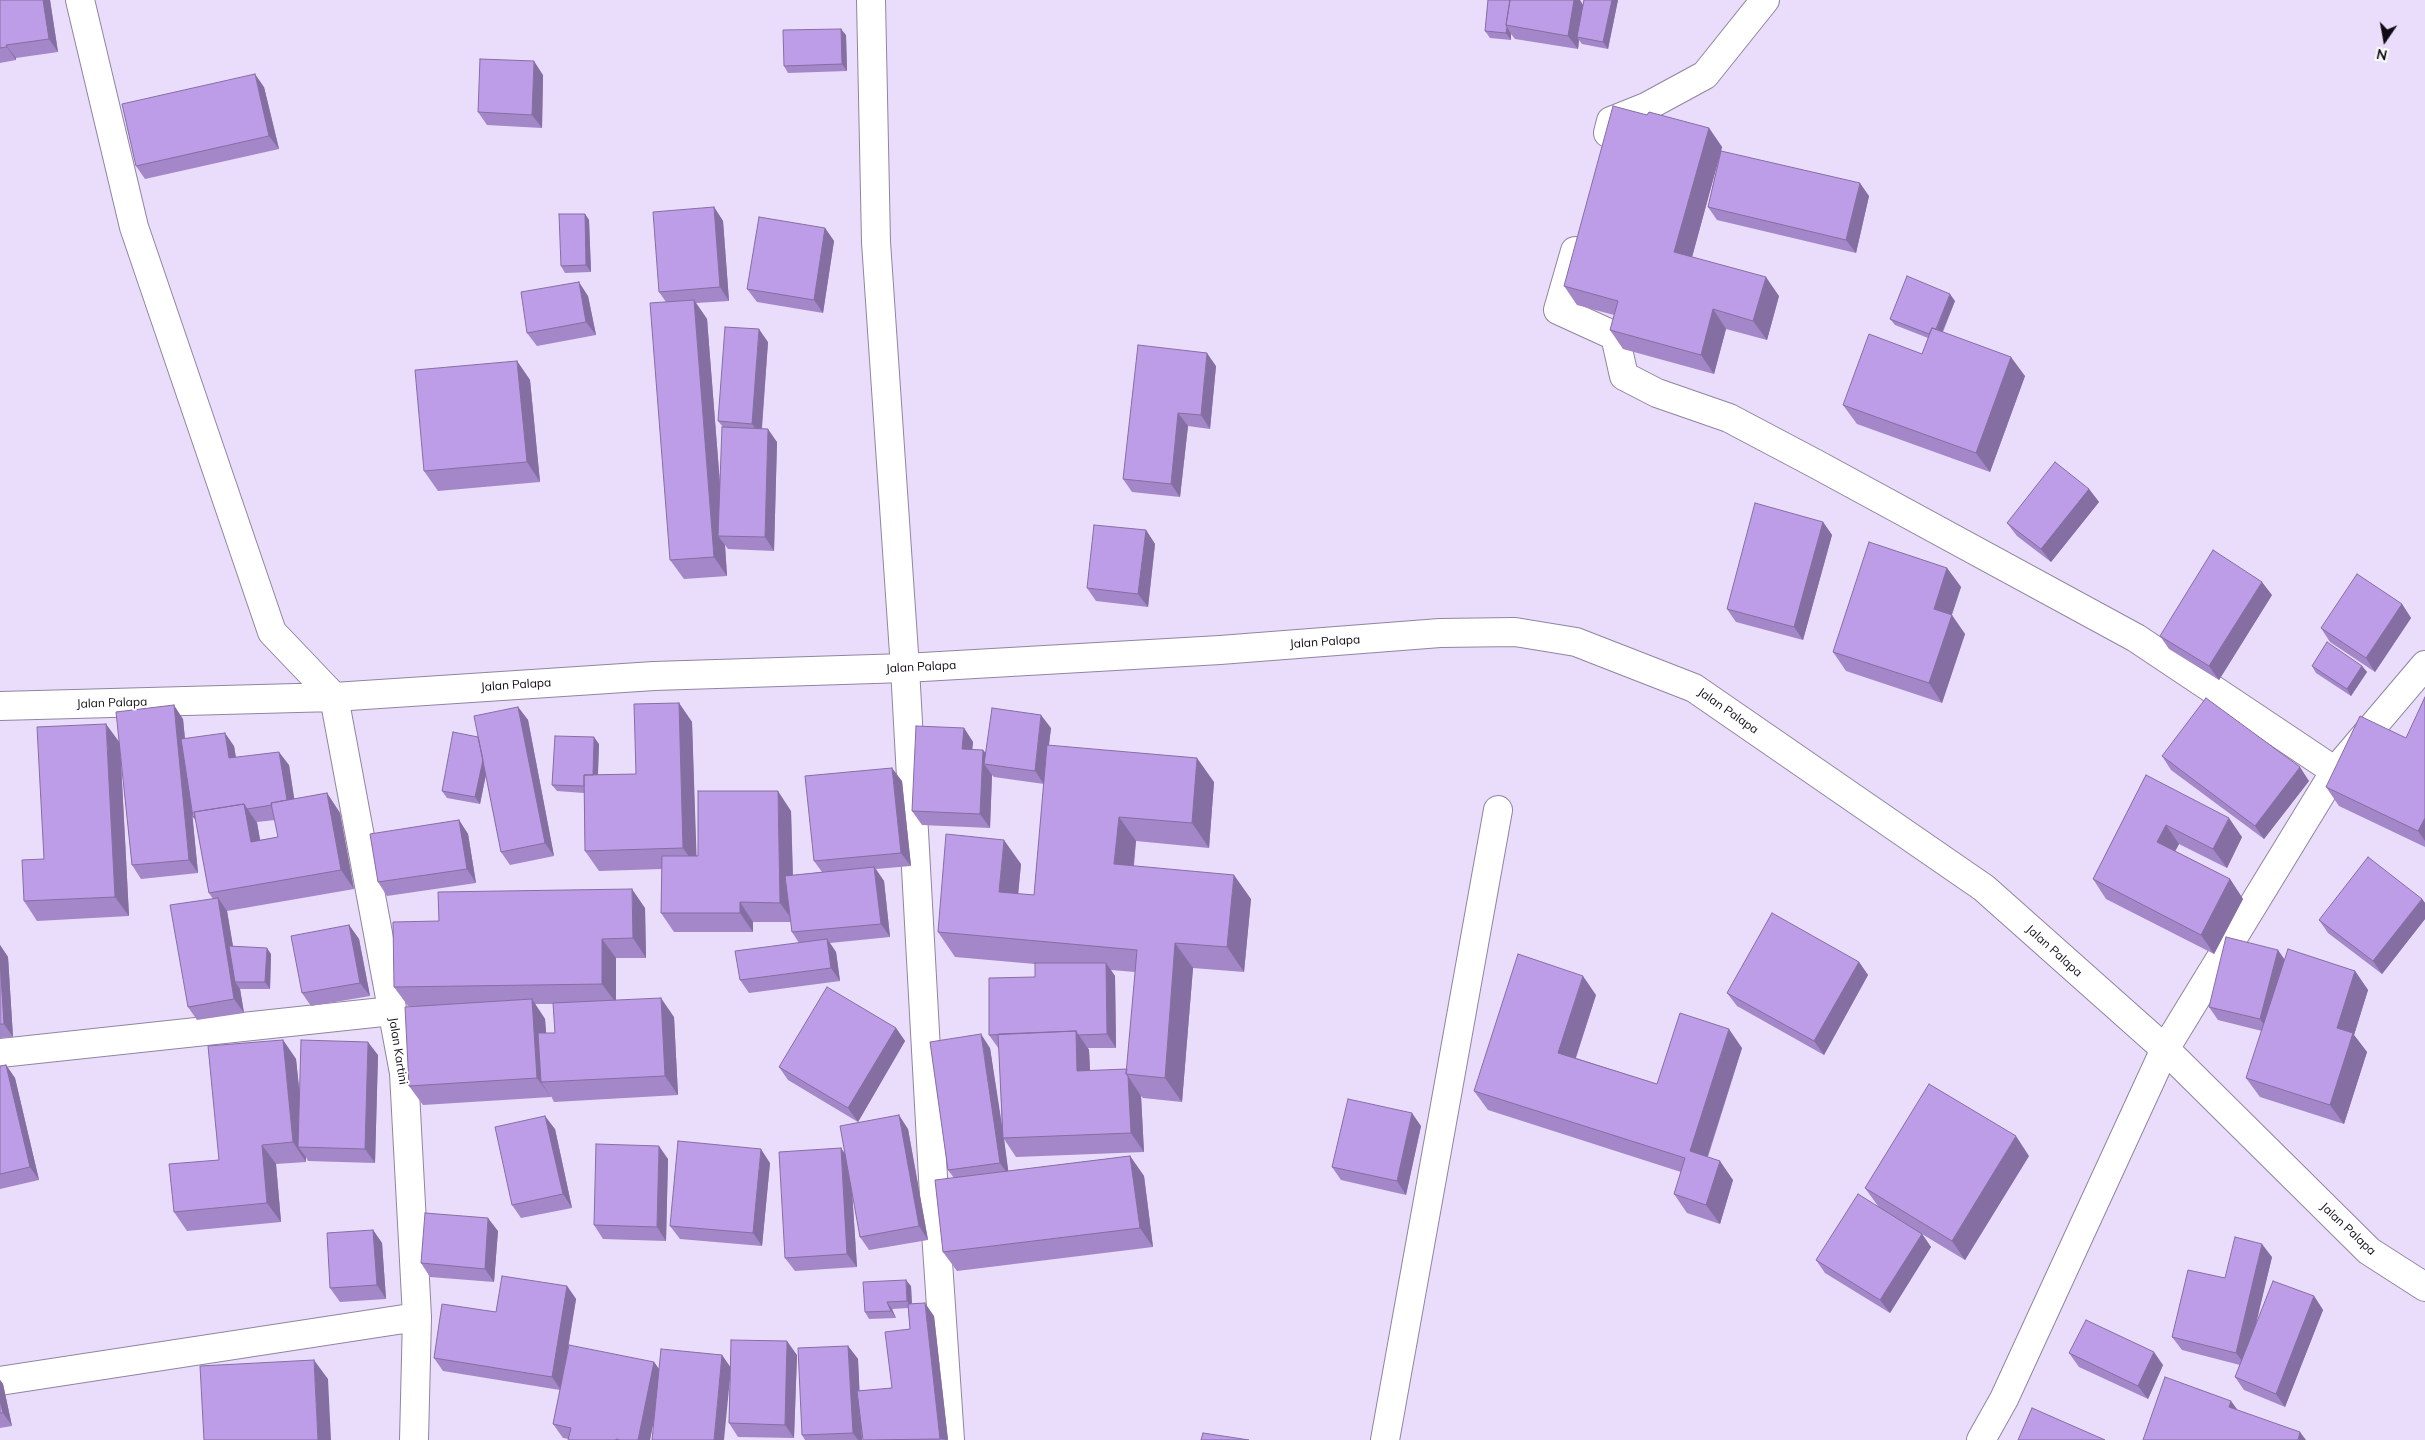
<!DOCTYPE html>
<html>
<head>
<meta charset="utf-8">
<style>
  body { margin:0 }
  #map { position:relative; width:2425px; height:1440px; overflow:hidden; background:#e9ddfb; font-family:Mulish,sans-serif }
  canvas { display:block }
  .north { position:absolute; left:2360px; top:15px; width:50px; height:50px; -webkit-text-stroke:4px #fff; paint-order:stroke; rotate:192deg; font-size:14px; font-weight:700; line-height:20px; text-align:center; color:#0f0b14 }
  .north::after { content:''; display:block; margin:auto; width:18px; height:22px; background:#0f0b14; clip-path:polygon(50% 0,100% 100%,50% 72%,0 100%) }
</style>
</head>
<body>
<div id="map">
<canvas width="2425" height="1440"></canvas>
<div class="north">N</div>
</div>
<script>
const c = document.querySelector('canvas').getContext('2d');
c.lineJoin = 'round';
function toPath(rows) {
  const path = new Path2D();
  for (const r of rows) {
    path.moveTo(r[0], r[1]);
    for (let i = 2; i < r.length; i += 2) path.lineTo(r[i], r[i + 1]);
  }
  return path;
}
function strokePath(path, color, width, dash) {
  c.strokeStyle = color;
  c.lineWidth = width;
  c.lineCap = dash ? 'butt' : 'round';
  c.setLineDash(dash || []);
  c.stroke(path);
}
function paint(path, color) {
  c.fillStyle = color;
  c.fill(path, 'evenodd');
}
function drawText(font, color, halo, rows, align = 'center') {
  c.font = font + ' Mulish,sans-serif';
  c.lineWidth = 4;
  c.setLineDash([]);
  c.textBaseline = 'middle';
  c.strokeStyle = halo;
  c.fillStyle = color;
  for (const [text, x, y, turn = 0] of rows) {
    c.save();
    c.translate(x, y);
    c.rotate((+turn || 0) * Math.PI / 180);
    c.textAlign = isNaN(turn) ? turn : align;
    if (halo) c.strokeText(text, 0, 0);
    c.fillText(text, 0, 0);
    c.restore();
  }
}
const minor = toPath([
  [80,0,134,227,272,632,334,697,404,1073,417,1317,414,1440],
  [871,0,876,242,905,668,936,1232,950,1440],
  [1608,133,1611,121,1646,107,1705,75,1765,0],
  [1575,251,1558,310,1615,336,1624,376,1657,393,1729,418,1816,464,2136,638,2335,771],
  [0,706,334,697,654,676,905,668,1220,650,1440,633,1515,632,1576,642,1694,688,1984,888,2165,1049,2369,1251,2425,1287],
  [0,1053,392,1011],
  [0,1381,417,1317],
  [1385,1440,1498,810],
  [1981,1440,2004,1399,2165,1049,2335,771,2425,665]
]);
strokePath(minor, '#9085a0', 30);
strokePath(minor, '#fff', 28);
paint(toPath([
  [0,0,50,0,58,52,16,58,16,60,0,63],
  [1488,0,1580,0,1583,5,1584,0,1618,0,1608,49,1582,44,1579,40,1578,49,1515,39,1511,34,1511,40,1490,38,1485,31],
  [846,35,847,71,788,73,784,66],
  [543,75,542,128,487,125,478,112],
  [264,87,279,149,145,179,136,166],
  [1647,115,1709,128,1722,147,1721,151,1869,196,1856,253,1717,220,1708,207,1719,158,1692,257,1779,296,1767,340,1726,329,1714,374,1623,349,1610,330,1614,315,1577,305,1564,286],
  [714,207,723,221,729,301,696,303,707,319,720,483,723,427,718,421,768,342,762,429,777,442,774,551,728,549,725,545,727,576,684,579,670,560,666,302,659,292],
  [585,214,589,220,591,272,565,273,561,266],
  [825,228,834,241,823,313,757,302,747,289],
  [588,296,596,335,537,346,527,333],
  [1955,301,1943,332,2025,376,1990,472,1857,424,1843,405,1922,354,1928,338,1895,325,1890,319],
  [517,361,530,380,540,482,438,491,424,471],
  [1216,366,1210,429,1188,426,1180,497,1132,492,1123,479],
  [2089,489,2099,502,2051,562,2017,536,2007,523],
  [1823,522,1832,535,1803,640,1736,622,1727,609],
  [1146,530,1155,544,1148,607,1096,601,1087,588],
  [1947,568,1961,587,1951,615,1965,634,1942,703,1846,671,1833,652],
  [2272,595,2219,680,2169,649,2160,636],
  [2402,604,2411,618,2375,672,2330,642,2321,628],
  [2312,666,2362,666,2367,672,2351,696,2316,673],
  [2425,697,2425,847,2339,806,2326,787,2406,738],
  [679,703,692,722,696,856,791,811,793,875,822,872,814,861,902,781,911,866,876,869,884,881,890,937,830,943,836,952,840,981,749,993,740,980,799,943,792,932,791,922,753,922,753,932,674,932,661,913,662,869,599,871,585,851,584,793,557,791,552,785,599,744,598,775,636,774],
  [518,707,528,720,554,856,510,865,501,852,486,775,480,804,447,798,442,791,478,737],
  [183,719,185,739,234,746,236,757,289,765,294,799,327,793,340,813,354,889,227,911,233,946,271,954,270,989,240,989,244,1013,197,1020,188,1007,213,899,209,893,196,821,193,817,191,804,198,873,141,879,132,865,120,744,129,916,37,921,24,901,44,859,120,743],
  [275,820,278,837,260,840,257,822],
  [964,728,973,742,972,750,983,750,986,753,1051,728,1049,745,1214,782,1209,848,1136,841,1134,866,1251,899,1244,972,1193,968,1182,1102,1143,1098,1141,1096,1144,1152,1016,1157,1004,1139,1008,1171,1130,1156,1144,1176,1153,1247,957,1271,943,1252,954,1178,948,1170,990,1048,1002,1130,999,1049,989,1035,1035,977,1035,964,955,957,938,932,1021,864,1018,894,1034,895,1044,784,994,777,992,775,990,828,922,825,912,811],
  [1111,970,1135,972,1127,1069,1090,1071,1089,1050,1088,1048,1116,1048,1115,976],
  [2162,756,2309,781,2264,839,2171,770],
  [2146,775,2242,837,2227,868,2179,844,2175,851,2230,879,2243,899,2214,954,2106,899,2093,879],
  [459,820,468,834,476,883,387,896,378,882],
  [2422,899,2425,903,2425,919,2382,974,2328,933,2319,920],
  [645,908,646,958,616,958,616,1000,674,1017,678,1095,554,1102,551,1096,551,1097,423,1105,409,1086,417,1006,408,1006,394,987,439,921],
  [535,1004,553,1004,555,1033,546,1033,545,1019],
  [349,925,359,939,370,996,311,1006,302,993],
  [0,945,8,957,13,1037,0,1038],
  [2285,960,2355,971,2368,990,2354,1035,2367,1052,2344,1124,2260,1097,2246,1078,2262,1031,2218,1020,2209,1007],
  [1859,962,1868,975,1824,1055,1737,1006,1727,993],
  [1596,995,1576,1058,1657,1084,1742,1048,1708,1157,1733,1180,1720,1224,1687,1213,1674,1194,1681,1172,1488,1110,1474,1091],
  [896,1028,905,1041,858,1122,788,1080,779,1067],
  [283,1040,296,1059,300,1096,378,1055,375,1163,308,1161,306,1157,306,1162,276,1164,281,1222,187,1231,174,1212,219,1160],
  [6,1065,15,1078,39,1180,0,1189,0,1066],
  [1421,1126,1406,1195,1341,1180,1332,1167],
  [555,1129,572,1208,521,1218,512,1205],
  [908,1129,928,1240,869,1250,860,1237,852,1191,857,1267,795,1271,785,1258,841,1148,845,1154],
  [2029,1156,1965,1260,1922,1234,1931,1247,1890,1313,1825,1273,1816,1260,1878,1206,1865,1188],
  [668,1159,666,1241,603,1239,594,1225],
  [770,1163,762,1246,680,1239,670,1226],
  [373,1230,382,1243,386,1299,340,1302,330,1288],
  [498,1231,494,1282,430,1277,421,1263],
  [2272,1257,2255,1326,2314,1296,2323,1310,2285,1407,2244,1390,2235,1377,2240,1365,2182,1350,2172,1337,2225,1278],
  [567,1286,576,1299,565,1367,654,1362,659,1369,722,1355,730,1367,797,1355,794,1438,738,1437,729,1423,730,1380,654,1417,650,1440,568,1440,569,1439,563,1438,553,1424,560,1390,443,1371,434,1358,496,1312],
  [911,1286,912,1304,934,1316,948,1440,863,1440,861,1426,862,1440,805,1440,802,1435,848,1346,858,1359,859,1391,892,1388,910,1329,908,1308,892,1309,896,1318,869,1319,865,1312],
  [2069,1353,2163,1365,2148,1399,2079,1367],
  [0,1380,3,1384,12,1426,0,1428]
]), '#a387c8');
paint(toPath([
  [43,0,50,0,58,52,49,39],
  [1574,0,1580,0,1584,7,1577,37,1579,40,1578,49,1568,36],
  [1612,0,1618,0,1608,49,1603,42],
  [1507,27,1511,34,1511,40,1506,33],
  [841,29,846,35,847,71,842,64],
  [6,45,16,58,16,60,7,47],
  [534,61,543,75,542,128,532,115],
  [255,74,264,87,279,149,269,136],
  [1709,128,1722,147,1688,272,1674,252],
  [1860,183,1869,196,1856,253,1846,240],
  [714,207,723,221,729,301,720,287],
  [585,214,589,220,591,272,586,265],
  [825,228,834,241,823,313,814,300],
  [1766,277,1779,296,1767,340,1753,321],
  [579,282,588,296,596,335,586,322],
  [1950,294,1955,301,1938,342,1934,336],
  [694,300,707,319,724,536,718,536,725,545,727,576,714,557],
  [1713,309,1726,329,1714,374,1701,355],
  [759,329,768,342,761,437,752,424],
  [1207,353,1216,366,1210,429,1201,415],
  [2011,357,2025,376,1990,472,1976,453],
  [517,361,530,380,540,482,527,462],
  [1178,413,1188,426,1180,497,1171,484],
  [768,429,777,442,774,551,765,537],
  [2089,489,2099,502,2051,562,2041,549],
  [1823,522,1832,535,1803,640,1794,627],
  [1146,530,1155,544,1148,607,1138,594],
  [1947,568,1961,587,1948,627,1952,615,1965,634,1942,703,1929,683,1934,609],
  [2262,582,2272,595,2219,680,2209,666],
  [2402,604,2411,618,2375,672,2366,658],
  [2362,666,2367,672,2351,696,2347,689],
  [679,703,692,722,697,868,683,848],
  [174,705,183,719,198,873,189,860],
  [518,707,528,720,554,856,545,843],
  [1041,715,1051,728,1044,784,1035,771],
  [106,724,120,743,129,916,115,897],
  [964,728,973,742,971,763,962,749],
  [225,733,234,746,238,772,229,758],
  [594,737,599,744,597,794,592,787],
  [983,750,993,763,984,764,992,775,990,828,980,814],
  [279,752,289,765,297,816,287,803],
  [484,752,489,759,480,804,475,797],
  [1197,758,1214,782,1209,848,1192,823],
  [2300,767,2309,781,2264,839,2255,826],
  [892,768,902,781,911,866,901,853],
  [778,791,791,811,794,922,780,903],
  [327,793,340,813,354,889,341,870],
  [244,804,257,823,264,861,251,842],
  [1119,817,1136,841,1131,888,1114,864],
  [2229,818,2242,837,2227,868,2213,849],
  [2425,818,2425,841,2418,831],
  [459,820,468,834,476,883,467,869],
  [2166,825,2179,844,2170,861,2157,842],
  [1004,840,1021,864,1016,916,999,892],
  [874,867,884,881,890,937,881,924],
  [1234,875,1251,899,1244,972,1227,947],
  [2230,879,2243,899,2214,954,2201,935],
  [632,889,645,908,646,958,633,938],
  [218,898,227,911,239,982,235,982,240,989,244,1013,234,999],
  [2422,899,2425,903,2425,919,2382,974,2373,961],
  [740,902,753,922,753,932,740,913],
  [349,925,359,939,370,996,360,983],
  [602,939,616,958,616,1003,602,984],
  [827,939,836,952,840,981,831,968],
  [1175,943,1193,968,1182,1102,1165,1078],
  [0,945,8,957,13,1037,4,1024,0,960],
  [267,948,271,954,270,989,265,982],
  [2278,950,2287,963,2270,1033,2260,1019],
  [1859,962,1868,975,1824,1055,1814,1041],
  [1106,963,1115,976,1116,1048,1107,1034],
  [2355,971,2368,990,2354,1035,2367,1052,2344,1124,2330,1105,2337,1028],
  [1583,976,1596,995,1571,1072,1558,1053],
  [661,998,674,1017,678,1095,665,1076],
  [532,999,545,1019,550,1082,541,1082,551,1097,537,1078],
  [896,1028,905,1041,858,1122,848,1108],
  [1729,1029,1742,1048,1703,1170,1690,1151],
  [1076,1031,1089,1050,1091,1090,1077,1071],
  [981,1034,990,1048,1004,1138,1003,1138,1004,1139,1009,1176,1000,1163],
  [283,1040,296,1059,305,1147,298,1147,306,1157,306,1162,293,1142],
  [368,1042,378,1055,375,1163,365,1149],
  [6,1065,15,1078,39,1180,30,1167],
  [1128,1076,1141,1096,1144,1152,1131,1133],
  [1412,1113,1421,1126,1406,1195,1397,1181],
  [899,1115,908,1129,928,1240,919,1226],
  [545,1116,555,1129,572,1208,563,1194],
  [2016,1136,2029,1156,1965,1260,1952,1241],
  [262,1145,276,1164,281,1222,267,1203],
  [659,1146,668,1159,666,1241,657,1227],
  [841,1148,850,1161,857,1267,847,1254],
  [761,1149,770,1163,762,1246,753,1233],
  [1130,1156,1144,1176,1153,1247,1140,1228],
  [1720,1161,1733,1180,1720,1224,1706,1205],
  [488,1218,498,1231,494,1282,485,1269],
  [373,1230,382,1243,386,1299,377,1285],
  [1922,1234,1931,1247,1890,1313,1880,1300],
  [2262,1244,2272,1257,2246,1366,2236,1353],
  [906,1280,911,1286,912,1308,907,1301],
  [567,1286,576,1299,561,1390,552,1377],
  [2314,1296,2323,1310,2285,1407,2276,1394],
  [887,1302,892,1309,896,1318,891,1311],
  [925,1303,934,1316,948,1440,940,1439],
  [787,1341,797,1355,794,1438,785,1425],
  [848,1346,858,1359,862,1440,858,1440,853,1433],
  [2154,1352,2163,1365,2148,1399,2138,1386],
  [722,1355,731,1368,724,1440,714,1440],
  [314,1360,328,1379,331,1440,318,1440],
  [654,1362,663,1375,650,1440,638,1440],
  [0,1380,3,1384,12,1426,3,1413,0,1400],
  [2231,1401,2245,1420,2229,1407],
  [2300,1432,2306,1440,2298,1440]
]), '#856ea2');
const building = toPath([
  [0,0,43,0,49,39,6,45,7,47,0,48,0,0],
  [1488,0,1510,0,1506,25,1507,27,1506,33,1485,31,1488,0],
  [1510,0,1574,0,1568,36,1506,25,1510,0],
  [1584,0,1612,0,1603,42,1577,37,1584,0],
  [841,29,842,64,784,66,783,30,841,29],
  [480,59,534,61,532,115,478,112,480,59],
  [255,74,269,136,136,166,122,104,255,74],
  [1613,106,1647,115,1649,112,1709,128,1674,252,1766,277,1753,321,1713,309,1701,355,1610,330,1618,301,1564,286,1613,106],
  [1721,151,1860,183,1846,240,1708,207,1721,151],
  [714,207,720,287,659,292,653,212,714,207],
  [559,214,585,214,586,265,561,266,559,214],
  [759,217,825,228,814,300,747,289,759,217],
  [1907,276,1950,294,1936,329,1932,328,1929,334,1890,319,1907,276],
  [579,282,586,322,527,333,521,292,579,282],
  [694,300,714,557,670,560,650,303,694,300],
  [725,327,759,329,752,424,718,421,725,327],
  [1932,328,2011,357,1976,453,1843,405,1869,334,1922,354,1932,328],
  [1138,345,1207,353,1201,415,1178,413,1171,484,1123,479,1138,345],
  [517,361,527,462,424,471,415,370,517,361],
  [722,427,768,429,765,537,718,536,722,427],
  [2055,462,2089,489,2041,549,2007,523,2055,462],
  [1755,503,1823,522,1794,627,1727,609,1755,503],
  [1094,525,1146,530,1138,594,1087,588,1094,525],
  [1869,542,1947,568,1934,609,1952,615,1929,683,1833,652,1869,542],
  [2213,550,2262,582,2209,666,2160,636,2213,550],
  [2357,574,2402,604,2366,658,2321,628,2357,574],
  [2327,642,2362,666,2347,689,2312,666,2327,642],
  [2425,697,2425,818,2418,831,2326,787,2360,716,2406,738,2425,697],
  [2206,698,2300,767,2255,826,2162,756,2206,698],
  [679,703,683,848,585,851,584,775,636,774,634,704,679,703],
  [174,705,189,860,132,865,116,712,174,705],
  [518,707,545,843,501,852,474,716,518,707],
  [992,708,1041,715,1035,771,984,764,992,708],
  [106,724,115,897,24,901,22,860,44,859,37,727,106,724],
  [916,726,964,728,962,749,983,750,980,814,912,811,916,726],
  [453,732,478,737,483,760,475,797,442,791,453,732],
  [225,733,229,758,279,752,287,800,271,803,272,805,247,809,244,804,194,812,195,817,193,817,181,739,225,733],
  [555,736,594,737,593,775,584,775,584,786,552,785,555,736],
  [1047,745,1197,758,1192,823,1119,817,1114,864,1234,875,1227,947,1175,943,1165,1078,1126,1074,1137,950,938,932,946,834,1004,840,999,892,1034,895,1047,745],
  [892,768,901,853,814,861,805,776,892,768],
  [2146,775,2229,818,2213,849,2166,825,2157,842,2230,879,2201,935,2093,879,2146,775],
  [698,791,778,791,780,903,740,902,740,913,661,913,662,856,698,856,698,791],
  [327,793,341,870,209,893,194,812,244,804,251,842,278,837,271,803,327,793],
  [459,820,467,869,378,882,370,834,459,820],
  [2368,857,2422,899,2373,961,2319,920,2368,857],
  [874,867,881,924,792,932,785,876,874,867],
  [632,889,633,938,602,939,602,984,394,987,393,922,439,921,438,892,632,889],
  [218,898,234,999,188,1007,170,905,218,898],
  [1772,913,1859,962,1814,1041,1727,993,1772,913],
  [349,925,360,983,302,993,291,936,349,925],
  [2226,937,2278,950,2260,1019,2209,1007,2226,937],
  [827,939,831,968,740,980,735,951,827,939],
  [229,946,267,948,265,982,235,982,229,946],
  [2288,949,2355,971,2337,1028,2353,1033,2330,1105,2246,1078,2288,949],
  [1518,954,1583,976,1558,1053,1657,1084,1680,1013,1729,1029,1690,1151,1720,1161,1706,1205,1674,1194,1685,1158,1474,1091,1518,954],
  [0,960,4,1024,0,1024,0,960],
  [1035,963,1106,963,1107,1034,1078,1035,1076,1031,989,1035,989,978,1035,977,1035,963],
  [827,987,896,1028,848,1108,779,1067,827,987],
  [661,998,665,1076,541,1082,538,1033,555,1033,553,1003,661,998],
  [532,999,537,1078,409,1086,405,1007,532,999],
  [1076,1031,1077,1071,1127,1069,1126,1074,1128,1076,1131,1133,1003,1138,998,1034,1076,1031],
  [981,1034,1000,1163,948,1170,930,1042,981,1034],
  [283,1040,293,1142,262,1145,267,1203,174,1212,169,1164,219,1160,208,1046,283,1040],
  [301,1040,368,1042,365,1149,298,1147,301,1040],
  [6,1065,30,1167,0,1174,0,1066,6,1065],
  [1929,1084,2016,1136,1952,1241,1865,1188,1929,1084],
  [1348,1099,1412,1113,1397,1181,1332,1167,1348,1099],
  [899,1115,919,1226,860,1237,840,1126,899,1115],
  [545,1116,563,1194,512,1205,495,1127,545,1116],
  [678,1141,761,1149,753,1233,670,1226,678,1141],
  [596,1144,659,1146,657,1227,594,1225,596,1144],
  [841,1148,847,1254,785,1258,779,1152,841,1148],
  [1130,1156,1140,1228,943,1252,935,1180,1130,1156],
  [1858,1194,1922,1234,1880,1300,1816,1260,1858,1194],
  [425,1213,488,1218,485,1269,421,1263,425,1213],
  [373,1230,377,1285,330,1288,327,1233,373,1230],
  [2235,1237,2262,1244,2236,1353,2172,1337,2188,1270,2225,1278,2235,1237],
  [502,1276,567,1286,552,1377,434,1358,442,1304,496,1312,502,1276],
  [906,1280,907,1301,887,1302,891,1311,865,1312,863,1282,906,1280],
  [2273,1281,2314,1296,2276,1394,2235,1377,2273,1281],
  [925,1303,940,1439,863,1440,857,1391,892,1388,885,1332,910,1329,908,1304,925,1303],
  [2086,1320,2154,1352,2138,1386,2069,1353,2086,1320],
  [731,1340,787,1341,785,1425,729,1423,731,1340],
  [569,1345,654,1362,638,1440,620,1440,616,1439,616,1440,568,1440,571,1428,553,1424,569,1345],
  [848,1346,853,1433,802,1435,798,1348,848,1346],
  [661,1349,722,1355,714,1440,652,1440,661,1349],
  [314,1360,318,1440,204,1440,200,1366,314,1360],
  [2165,1377,2231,1401,2229,1407,2300,1432,2298,1440,2143,1440,2165,1377],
  [0,1400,3,1413,0,1413,0,1400],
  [2032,1408,2105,1440,2018,1440,2032,1408],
  [1203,1433,1249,1440,1201,1440,1203,1433]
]);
paint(building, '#be9de8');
strokePath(building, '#856ea2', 1);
drawText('12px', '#0f0b14', '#fff', [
  ["Jalan Palapa",1325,642,-4],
  ["Jalan Palapa",921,667,-3],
  ["Jalan Palapa",516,685,-4],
  ["Jalan Palapa",112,703,-2],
  ["Jalan Palapa",1728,711,35],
  ["Jalan Palapa",2054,951,42],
  ["Jalan Kartini",398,1051,81],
  ["Jalan Palapa",2348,1229,43]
]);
</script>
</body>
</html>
